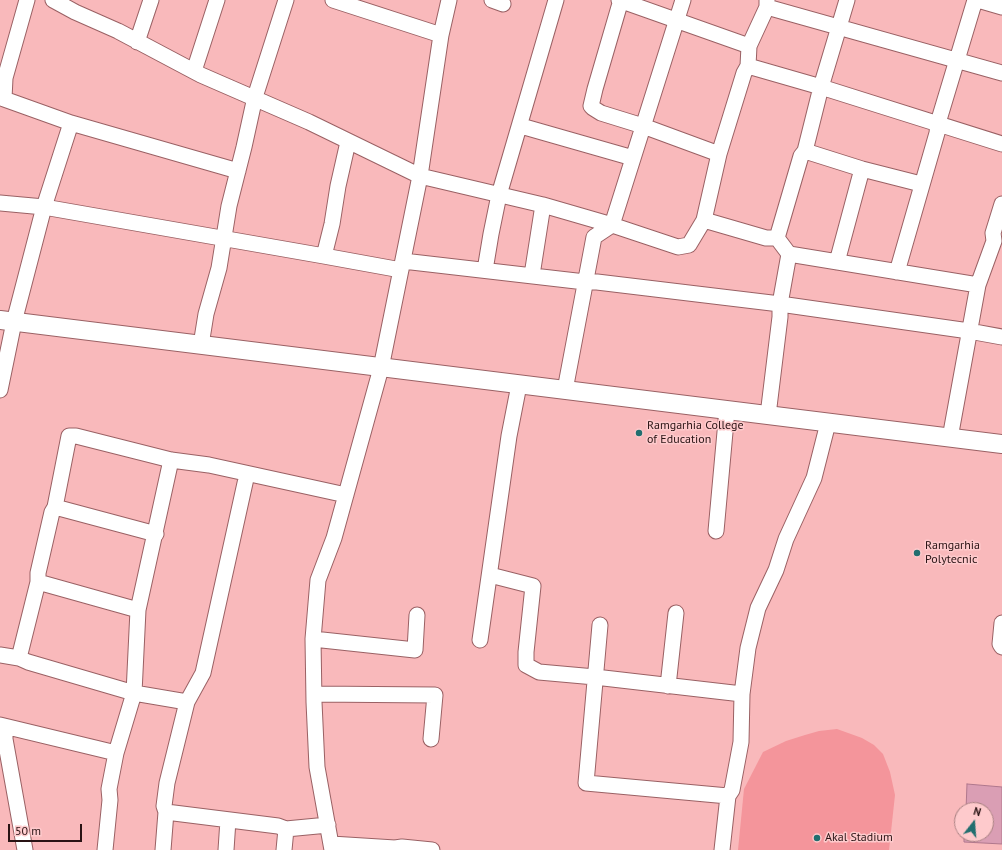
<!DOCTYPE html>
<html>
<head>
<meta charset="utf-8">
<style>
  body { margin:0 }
  #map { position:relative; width:1002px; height:850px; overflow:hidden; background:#f9b9bb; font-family:"PT Sans",sans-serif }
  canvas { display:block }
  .north { position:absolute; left:954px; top:802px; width:40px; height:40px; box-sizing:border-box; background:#fecacc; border:1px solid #a98182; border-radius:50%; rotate:17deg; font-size:11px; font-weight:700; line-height:16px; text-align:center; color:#291314 }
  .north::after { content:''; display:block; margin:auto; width:14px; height:18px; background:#226e6f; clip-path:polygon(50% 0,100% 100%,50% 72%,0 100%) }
  .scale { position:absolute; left:8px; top:824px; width:74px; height:18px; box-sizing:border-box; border:2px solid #291314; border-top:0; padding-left:5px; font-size:12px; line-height:14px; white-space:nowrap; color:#291314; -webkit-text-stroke:3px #fecacc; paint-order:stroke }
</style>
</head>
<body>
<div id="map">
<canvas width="1002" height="850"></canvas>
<div class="north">N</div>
<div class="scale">50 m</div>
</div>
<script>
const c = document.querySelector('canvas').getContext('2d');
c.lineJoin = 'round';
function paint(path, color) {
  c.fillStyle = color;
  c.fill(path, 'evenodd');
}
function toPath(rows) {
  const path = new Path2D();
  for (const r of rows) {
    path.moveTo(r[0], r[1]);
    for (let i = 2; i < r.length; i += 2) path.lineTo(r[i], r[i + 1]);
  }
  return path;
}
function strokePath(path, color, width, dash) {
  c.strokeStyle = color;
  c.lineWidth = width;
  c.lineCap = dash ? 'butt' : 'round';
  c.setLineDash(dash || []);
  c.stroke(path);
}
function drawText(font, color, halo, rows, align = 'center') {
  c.font = font + ' "PT Sans",sans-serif';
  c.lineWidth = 3;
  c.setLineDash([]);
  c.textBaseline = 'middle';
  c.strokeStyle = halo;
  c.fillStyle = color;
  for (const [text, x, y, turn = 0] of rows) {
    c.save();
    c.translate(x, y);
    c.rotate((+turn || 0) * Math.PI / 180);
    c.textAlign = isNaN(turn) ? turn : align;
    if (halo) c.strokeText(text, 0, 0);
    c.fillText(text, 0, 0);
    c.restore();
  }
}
paint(toPath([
  [837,729,862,738,874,745,883,754,890,772,895,795,889,850,738,850,744,789,763,752,786,741,805,735,819,731]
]), '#f4959b');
const building = toPath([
  [967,784,1002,787,1002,844,964,842,964,834,986,834,986,810,966,810,967,784]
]);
paint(building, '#da9eb4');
strokePath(building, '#b0788d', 1);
const minor = toPath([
  [27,0,5,78,4,99,71,123],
  [53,0,75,12,118,31,201,75,309,122,420,176,441,35,449,0],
  [333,0,441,35],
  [492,0,503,4],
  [619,0,749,46],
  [621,0,595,89,591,106,593,108,601,113,643,126,719,154],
  [978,0,1002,7],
  [767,7,1002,73],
  [137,42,151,0],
  [748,66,821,87,1002,144],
  [194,71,217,0],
  [521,126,633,158],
  [348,142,338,186,332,224,324,256,401,270],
  [805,151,862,169,921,184],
  [0,203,44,207,71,123,238,171],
  [704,220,766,238,777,238,789,254,978,285],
  [777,238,801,156,805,151,821,87,847,0],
  [403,261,585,282,597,282,780,304,969,331,1002,337],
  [837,262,862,169],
  [485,270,491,234,499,195,556,0],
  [897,272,937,133,938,123,975,0],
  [532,275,543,205],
  [201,345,206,314,219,268,229,206,244,147,255,97,286,0],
  [0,390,14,322,44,207,324,256],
  [565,390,594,237,612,225,678,247,689,245,704,220,719,154,744,73,748,66,749,46,767,7,767,0],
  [768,415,780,317,780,304,789,254],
  [950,438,978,285,994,241,993,233,1002,204],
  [55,507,156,534],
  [716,531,727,410],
  [490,575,533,586,526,652,526,665,539,672,595,677,742,694],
  [38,582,138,610],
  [1002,623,1000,644,1002,647],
  [600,625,586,783,728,796],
  [313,639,415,650,417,615],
  [480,640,509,436,519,385],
  [0,655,19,658,28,662,134,693,187,702],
  [19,658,38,582,38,573,52,512,55,507,69,436,76,436,171,460,209,465,346,495],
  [668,686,676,613],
  [314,694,435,695,431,739],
  [0,725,116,753],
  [5,727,5,739,25,850],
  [166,812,278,826,286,829,328,825],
  [331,844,395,848,402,847,432,850],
  [105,850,110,800,109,789,116,753,134,693,138,610,171,460],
  [163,850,166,812,164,806,167,783,187,702,203,673,247,474],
  [226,850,228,820],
  [284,850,286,829],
  [332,850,317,767,314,702,313,639,318,580,334,538,381,368,420,176,543,205,612,225,683,0],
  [722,850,728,796,732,790,741,742,742,694,748,648,758,608,776,570,786,539,814,478,828,423]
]);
const major = toPath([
  [0,320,1002,444]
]);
strokePath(minor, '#9a6164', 17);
strokePath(major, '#9a6164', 20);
strokePath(minor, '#fff', 15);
strokePath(major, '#fff', 18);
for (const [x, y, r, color] of [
  [639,433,4,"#226e6f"],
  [917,553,4,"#226e6f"],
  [817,838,4,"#226e6f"]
]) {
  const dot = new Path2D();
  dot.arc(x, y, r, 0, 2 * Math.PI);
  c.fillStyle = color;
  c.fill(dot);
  strokePath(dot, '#fecacc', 1.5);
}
drawText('12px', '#291314', '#fecacc', [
  ["Ramgarhia College",647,426],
  ["of Education",647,440],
  ["Ramgarhia",925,546],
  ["Polytecnic",925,560],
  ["Akal Stadium",825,838]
], 'left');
</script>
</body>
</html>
